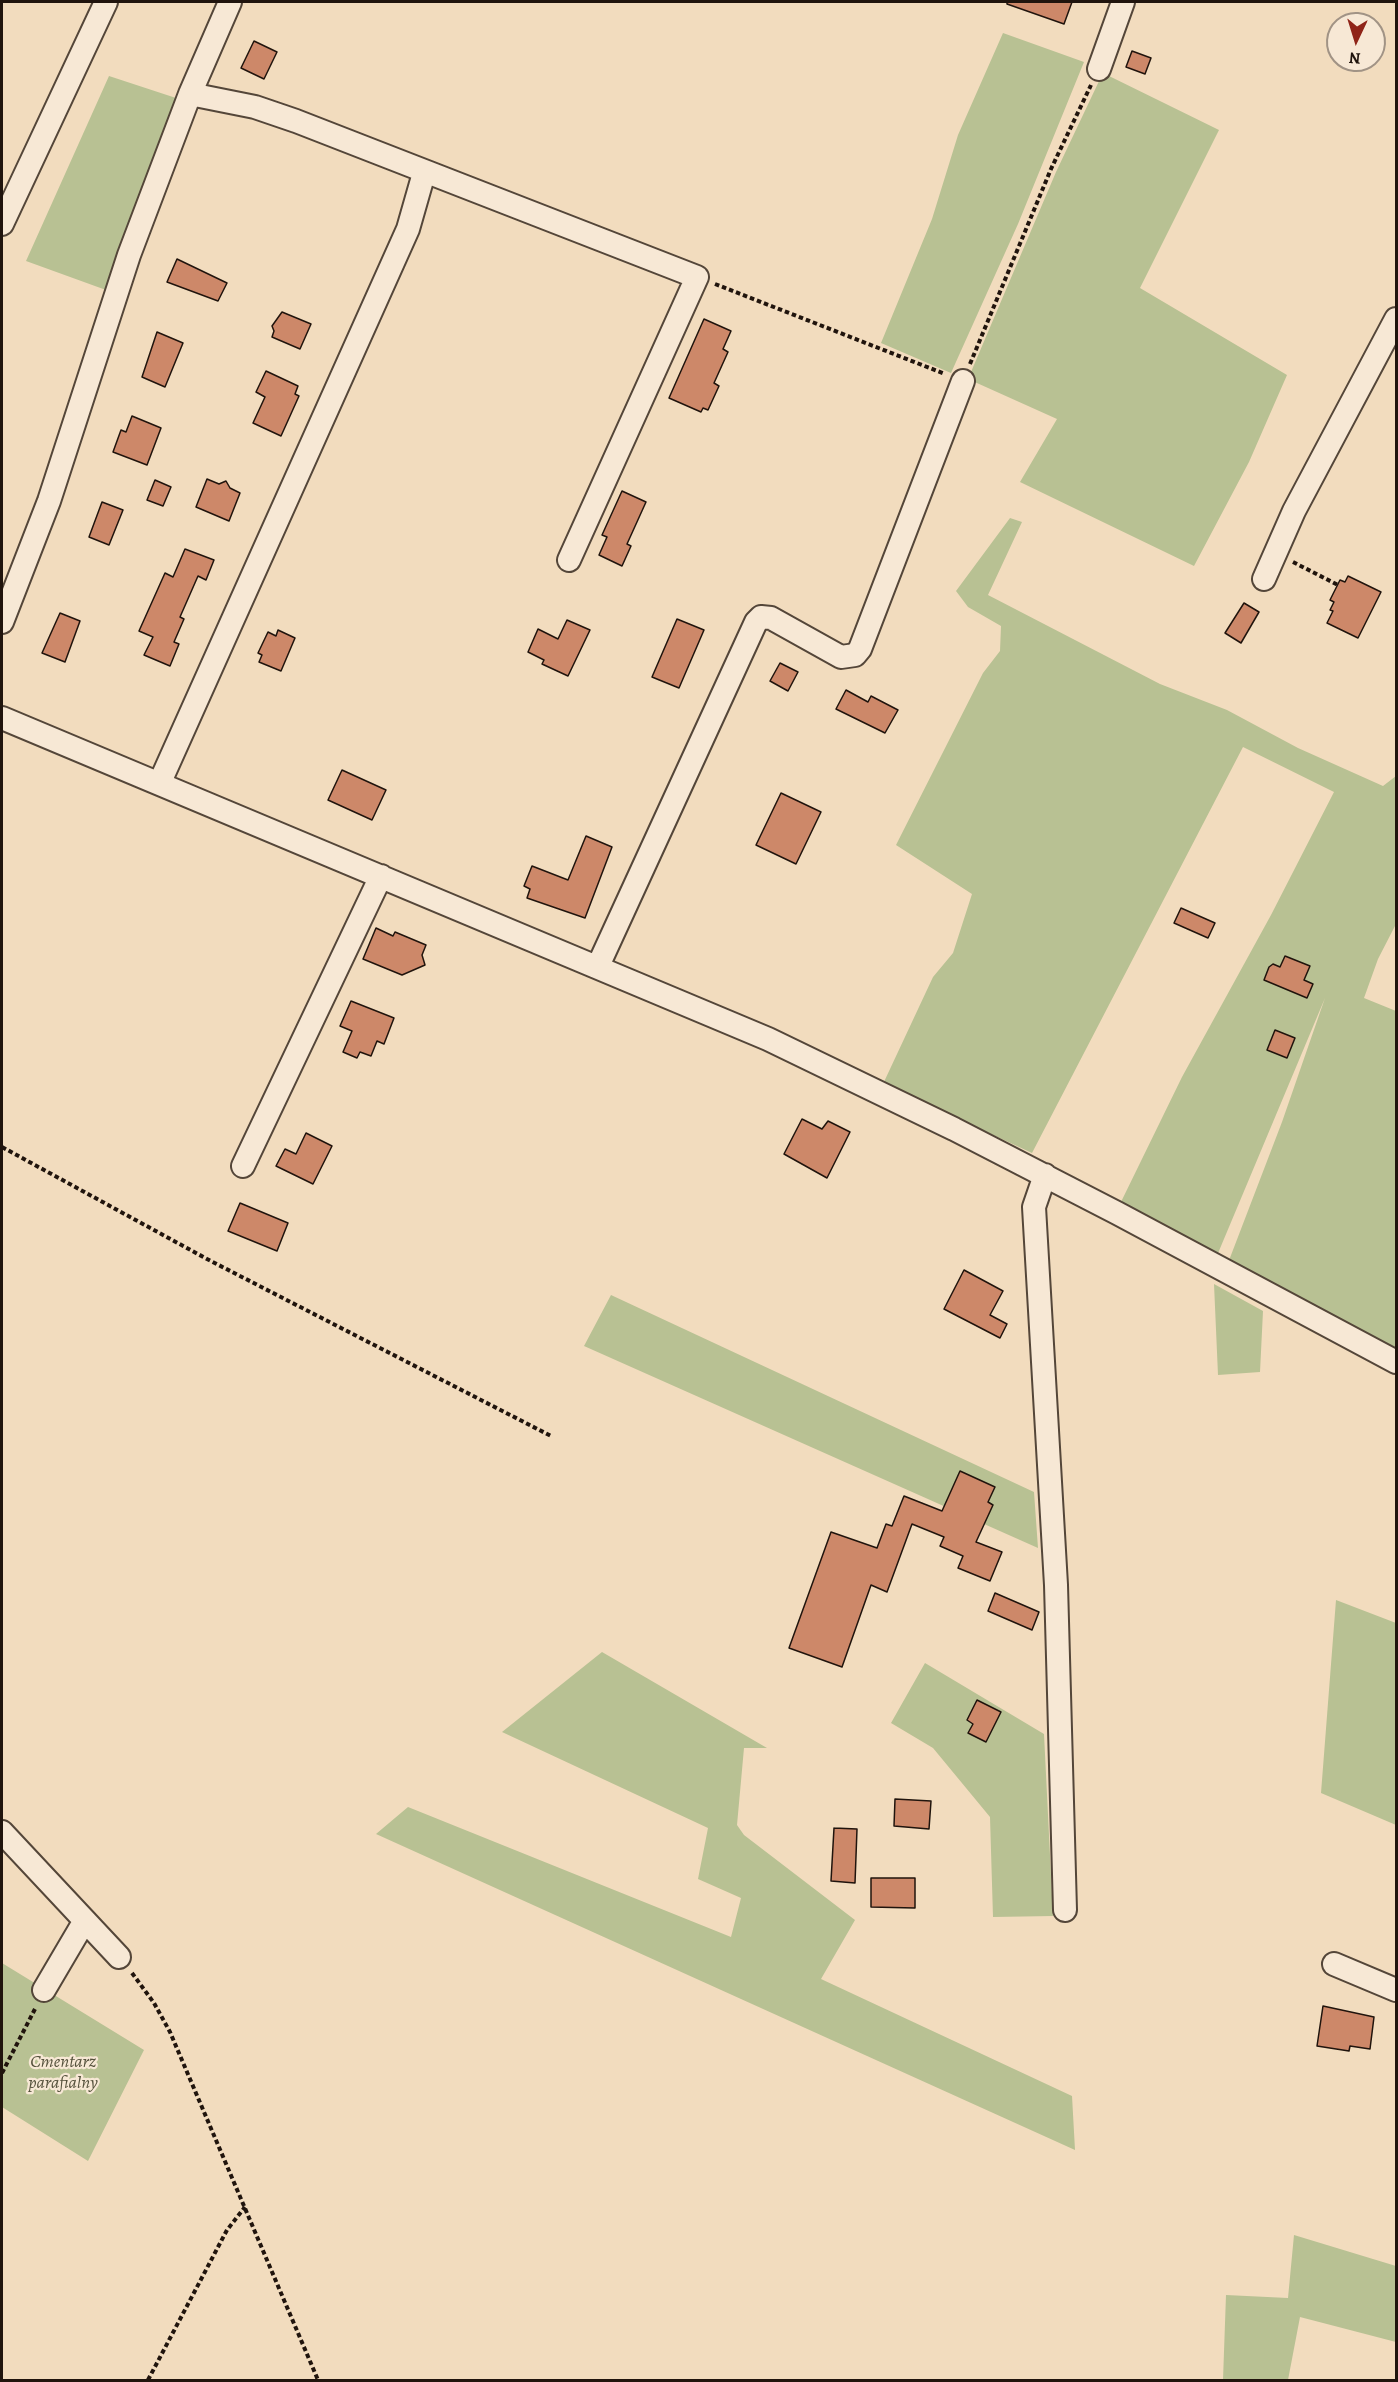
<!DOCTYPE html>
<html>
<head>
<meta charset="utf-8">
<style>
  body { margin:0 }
  #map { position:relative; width:1398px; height:2382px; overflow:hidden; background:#f2dcbe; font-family:Alegreya,serif }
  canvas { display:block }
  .frame { position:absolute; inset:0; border:3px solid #20140d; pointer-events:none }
  .north { position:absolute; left:1326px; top:12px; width:60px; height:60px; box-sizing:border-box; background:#f7e8d5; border:2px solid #a19385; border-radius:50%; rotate:184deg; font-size:16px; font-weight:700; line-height:24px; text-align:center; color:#20140d }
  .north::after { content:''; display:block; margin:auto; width:21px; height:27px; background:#8f2418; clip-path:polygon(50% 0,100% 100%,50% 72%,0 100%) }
</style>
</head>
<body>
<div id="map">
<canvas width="1398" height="2382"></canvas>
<div class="frame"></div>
<div class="north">N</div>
</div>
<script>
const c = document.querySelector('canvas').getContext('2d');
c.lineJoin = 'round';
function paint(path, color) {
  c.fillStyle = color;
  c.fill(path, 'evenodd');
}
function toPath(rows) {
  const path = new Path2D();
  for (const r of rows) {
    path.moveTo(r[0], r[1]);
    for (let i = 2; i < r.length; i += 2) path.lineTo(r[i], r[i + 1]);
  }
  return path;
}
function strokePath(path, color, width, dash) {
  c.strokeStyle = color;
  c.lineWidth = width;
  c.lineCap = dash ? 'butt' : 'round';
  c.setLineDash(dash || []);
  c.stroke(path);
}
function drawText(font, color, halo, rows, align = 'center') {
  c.font = font + ' Alegreya,serif';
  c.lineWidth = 4.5;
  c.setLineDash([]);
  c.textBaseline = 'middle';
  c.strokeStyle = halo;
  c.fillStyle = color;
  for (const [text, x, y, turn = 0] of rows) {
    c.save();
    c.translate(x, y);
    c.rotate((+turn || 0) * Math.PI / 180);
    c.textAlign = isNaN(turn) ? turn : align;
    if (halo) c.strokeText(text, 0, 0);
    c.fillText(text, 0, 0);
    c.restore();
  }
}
paint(toPath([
  [1003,33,1084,62,1018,224,951,373,881,343,932,219,958,135],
  [1107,75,1219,130,1140,288,1287,375,1249,462,1194,566,1020,482,1057,419,968,379,1056,172,1100,79],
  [109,76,176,98,106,290,26,261],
  [1010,518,1022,522,988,595,1160,684,1227,710,1298,748,1383,786,1396,776,1396,924,1378,959,1364,998,1396,1011,1396,1354,1228,1263,1282,1122,1325,998,1216,1258,1120,1204,1182,1077,1271,915,1334,792,1243,747,1032,1153,883,1084,933,977,953,953,972,894,896,845,983,673,1000,651,1001,626,968,607,956,591],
  [1214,1284,1263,1311,1260,1372,1218,1375],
  [611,1295,1034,1492,1038,1548,584,1346],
  [1336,1600,1396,1623,1396,1825,1321,1793],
  [602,1652,767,1748,744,1748,737,1825,744,1835,855,1920,821,1979,1072,2096,1075,2150,376,1834,408,1807,731,1937,741,1898,698,1879,708,1828,502,1732],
  [925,1663,1044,1734,1053,1916,993,1917,990,1817,933,1748,891,1723],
  [2,1963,144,2050,88,2161,2,2107],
  [1294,2235,1396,2266,1396,2342,1300,2317,1288,2380,1223,2380,1226,2295,1288,2298]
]), '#b8c193');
const building = toPath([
  [1007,2,1072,2,1064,24,1007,4,1007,2],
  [254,41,277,52,264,79,241,68,254,41],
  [1132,51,1151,58,1145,74,1126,67,1132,51],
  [177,259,227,283,218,301,167,282,177,259],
  [282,312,311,324,300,349,272,337,274,331,272,326,282,312],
  [704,319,731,331,723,349,728,352,714,383,719,386,708,410,703,408,701,412,669,398,704,319],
  [157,332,183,343,165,387,142,377,157,332],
  [266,371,298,386,295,394,299,396,281,436,253,423,265,397,256,392,266,371],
  [132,416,161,428,147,465,113,452,121,430,126,432,132,416],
  [207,479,219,484,226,481,230,488,240,493,229,521,196,507,207,479],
  [155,480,171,487,163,506,147,500,155,480],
  [622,491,646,502,627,544,631,546,622,566,599,555,607,537,602,535,622,491],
  [102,502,123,510,109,545,89,537,102,502],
  [185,549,214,560,206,580,198,576,180,617,184,619,174,642,179,644,170,666,144,655,153,637,139,631,165,573,173,577,185,549],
  [1348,576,1381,592,1358,638,1327,623,1333,611,1330,610,1334,602,1330,600,1340,580,1345,582,1348,576],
  [1244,603,1259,612,1241,643,1225,633,1244,603],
  [60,613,80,621,65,662,42,653,60,613],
  [677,619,704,630,679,688,652,677,677,619],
  [567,620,590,630,568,676,542,664,544,660,528,652,538,629,558,639,567,620],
  [278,630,295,638,281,671,259,662,262,655,258,653,268,632,276,636,278,630],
  [780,663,798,672,788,691,770,681,780,663],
  [846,690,868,702,871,696,898,710,885,733,836,709,846,690],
  [342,770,386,790,372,820,328,800,342,770],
  [781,793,821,812,796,864,756,845,781,793],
  [586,836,612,847,585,918,527,898,530,889,524,886,532,866,568,880,586,836],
  [1181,908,1215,923,1208,938,1174,923,1181,908],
  [376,928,393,936,395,932,426,945,422,955,425,965,402,975,363,959,376,928],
  [1285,956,1310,966,1304,980,1313,984,1307,998,1264,980,1269,967,1273,964,1280,967,1285,956],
  [351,1001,394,1018,384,1044,377,1041,371,1056,360,1052,357,1058,343,1052,352,1031,340,1026,351,1001],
  [1275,1030,1295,1038,1287,1058,1267,1050,1275,1030],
  [802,1119,822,1129,828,1121,850,1132,827,1178,784,1154,802,1119],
  [306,1133,332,1146,313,1184,276,1166,285,1149,296,1154,306,1133],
  [240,1203,288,1223,277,1251,228,1231,240,1203],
  [964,1270,1003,1291,990,1315,1007,1324,1000,1338,944,1309,964,1270],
  [960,1471,995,1487,988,1502,993,1505,976,1542,1002,1552,990,1581,958,1568,963,1556,940,1546,944,1537,912,1524,887,1592,871,1585,842,1667,789,1648,831,1532,877,1548,886,1524,892,1526,904,1496,942,1511,960,1471],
  [995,1593,1039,1612,1032,1630,988,1611,995,1593],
  [977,1700,1001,1712,986,1742,968,1733,973,1724,967,1720,977,1700],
  [895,1799,931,1801,929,1829,894,1826,895,1799],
  [834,1828,857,1829,855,1883,831,1881,834,1828],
  [871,1878,915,1878,915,1908,871,1907,871,1878],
  [1323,2006,1374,2017,1370,2049,1350,2046,1349,2051,1317,2046,1323,2006]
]);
paint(building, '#cd8869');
strokePath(building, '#20140d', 1.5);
const minor = toPath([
  [1099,69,1123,2],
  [190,94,255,107,296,121,697,277,569,560],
  [2,224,106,2],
  [1264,579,1294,511,1396,319],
  [2,622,49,501,129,255,190,94,230,2],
  [2,718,768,1039,954,1129,1117,1213,1396,1362],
  [160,782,408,229,424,173],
  [598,966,756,622,761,617,771,618,841,657,855,655,860,649,963,381],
  [243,1166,381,876],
  [1045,1175,1034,1207,1056,1585,1065,1910],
  [2,1832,119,1957],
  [1334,1964,1396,1990],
  [44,1990,84,1922]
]);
strokePath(minor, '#544639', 26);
strokePath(toPath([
  [715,284,945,374],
  [970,364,1051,169,1091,85],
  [1293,562,1338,585],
  [2,1147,207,1259,551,1436],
  [132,1973,154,2003,170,2032,318,2380],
  [2,2073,36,2007],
  [148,2380,227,2230,245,2207]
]), '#20140d', 4, [4.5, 3]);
strokePath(minor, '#f7e8d5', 22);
drawText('italic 18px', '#55513c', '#f7e8d5', [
  ["Cmentarz",63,2063],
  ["parafialny",63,2084]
]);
</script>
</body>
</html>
